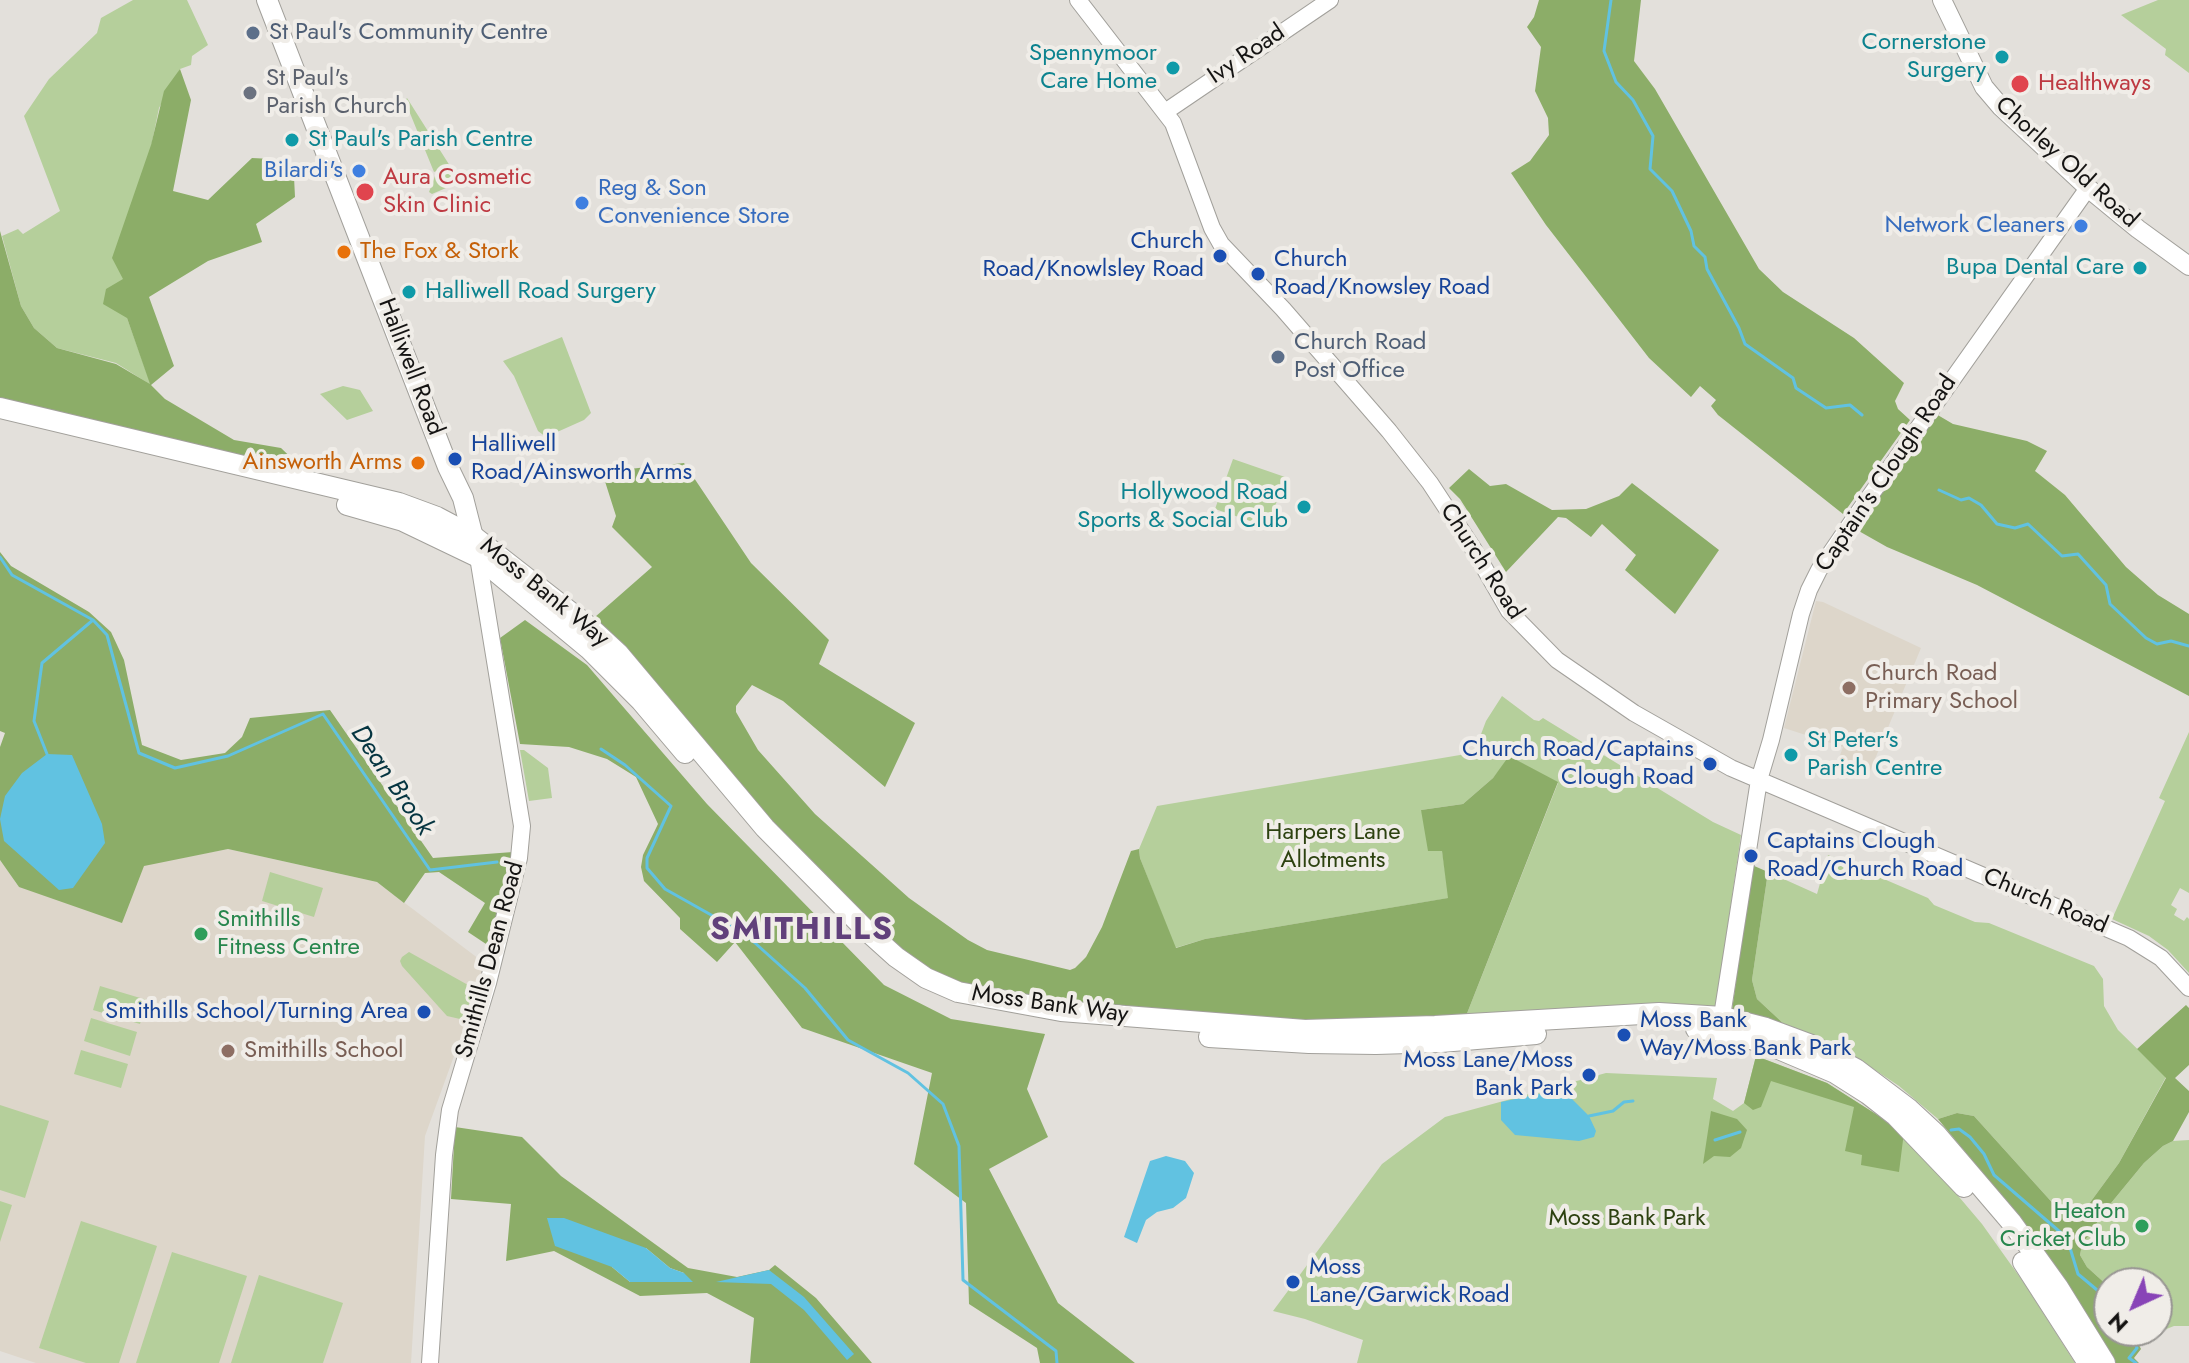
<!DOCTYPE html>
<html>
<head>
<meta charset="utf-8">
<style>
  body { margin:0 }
  #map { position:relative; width:2189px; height:1363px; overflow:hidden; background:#e3e0db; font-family:Jost,sans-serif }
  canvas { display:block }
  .north { position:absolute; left:2093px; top:1267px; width:80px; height:80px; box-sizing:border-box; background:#f0ede8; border:2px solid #989693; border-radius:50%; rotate:224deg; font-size:22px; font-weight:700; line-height:32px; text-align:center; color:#151413 }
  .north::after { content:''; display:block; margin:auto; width:28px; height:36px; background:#8844b7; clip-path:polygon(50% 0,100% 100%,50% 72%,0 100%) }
</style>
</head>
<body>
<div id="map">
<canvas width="2189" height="1363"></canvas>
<div class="north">N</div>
</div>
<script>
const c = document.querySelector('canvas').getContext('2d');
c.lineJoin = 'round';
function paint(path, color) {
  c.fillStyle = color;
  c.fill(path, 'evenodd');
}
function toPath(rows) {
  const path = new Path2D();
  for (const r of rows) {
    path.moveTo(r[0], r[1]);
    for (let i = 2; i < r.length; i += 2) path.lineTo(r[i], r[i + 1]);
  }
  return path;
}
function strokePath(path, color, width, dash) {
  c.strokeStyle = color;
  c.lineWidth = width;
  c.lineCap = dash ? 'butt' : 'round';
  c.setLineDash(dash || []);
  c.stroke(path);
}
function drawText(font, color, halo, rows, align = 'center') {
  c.font = font + ' Jost,sans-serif';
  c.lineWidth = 8;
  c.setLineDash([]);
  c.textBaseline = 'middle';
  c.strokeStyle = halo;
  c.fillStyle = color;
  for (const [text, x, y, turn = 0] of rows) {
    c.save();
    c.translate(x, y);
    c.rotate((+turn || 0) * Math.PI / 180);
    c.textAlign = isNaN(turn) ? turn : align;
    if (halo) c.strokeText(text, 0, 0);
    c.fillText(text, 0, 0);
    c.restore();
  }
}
paint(toPath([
  [1816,601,1823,602,1921,648,1870,771,1839,758,1843,747,1784,728],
  [228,849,377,882,487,965,425,1136,411,1363,36,1363,0,1351,0,860,19,887]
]), '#ddd6ca');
paint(toPath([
  [133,0,187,0,208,45,192,56,191,65,180,69,159,108,124,279,127,318,151,385,116,363,57,348,34,328,21,306,2,236,18,229,23,234,60,211,24,116,49,79,97,33,101,18],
  [2158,0,2189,0,2189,73,2165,55,2166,49,2121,15],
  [407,98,450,166,451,166,434,172,405,101],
  [452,169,460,182,432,194,429,192,435,176],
  [562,337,591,413,584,420,546,437,538,431,514,376,503,361],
  [343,386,360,390,373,411,347,420,320,394],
  [1233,459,1285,477,1268,527,1215,509],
  [1502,696,1534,720,1539,721,1543,718,1713,822,1741,835,1716,1006,1647,1004,1466,1016,1558,783,1510,757,1493,778,1463,804,1421,810,1442,850,1449,898,1205,939,1175,948,1140,858,1139,849,1157,806,1466,754,1475,750,1486,721],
  [2189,732,2189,893,2180,888,2171,905,2177,909,2174,915,2184,921,2187,917,2189,919,2189,973,2168,950,2149,936,2112,919,2165,801,2159,798],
  [520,750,524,750,548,768,552,798,529,801],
  [1828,855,1928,898,1934,905,1975,922,1989,923,2094,966,2103,979,2104,1006,2118,1030,2166,1077,2119,1163,2078,1219,2067,1219,1974,1116,1957,1113,1938,1119,1899,1086,1863,1062,1785,1025,1757,999,1752,980,1768,872,1817,894],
  [270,872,323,888,314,917,262,901],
  [409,952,468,985,471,995,466,1016,460,1019,447,1016,402,966,400,961,402,957],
  [100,986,147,1000,140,1024,93,1010],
  [91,1018,137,1032,130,1056,84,1041],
  [81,1050,128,1064,121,1088,74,1074],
  [1756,1056,1827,1083,1904,1132,1982,1224,2024,1283,2075,1363,1357,1363,1363,1340,1305,1319,1273,1311,1382,1164,1445,1117,1606,1073,1717,1078,1713,1099,1733,1111,1744,1103],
  [0,1105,49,1121,25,1198,0,1190],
  [2189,1140,2189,1326,2174,1326,2159,1332,2151,1331,2157,1331,2157,1283,2109,1283,2109,1287,2087,1267,2080,1255,2082,1245,2107,1208,2144,1163,2163,1146,2173,1141],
  [0,1201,12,1205,0,1242],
  [81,1221,157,1246,119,1363,86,1363,39,1348],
  [172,1252,247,1276,219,1363,136,1363],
  [259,1275,343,1303,323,1363,231,1363]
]), '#b5cf9b');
paint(toPath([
  [1539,0,1641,0,1634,61,1655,89,1759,269,1783,292,1854,338,1904,383,1895,401,1898,409,1910,420,1843,514,1718,415,1711,406,1716,400,1700,386,1691,397,1649,358,1546,225,1511,173,1530,161,1549,135,1548,118,1535,91,1541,47,1527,27,1534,17],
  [180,69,191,100,173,191,208,200,252,158,272,159,294,177,295,197,256,224,262,242,208,261,149,297,174,366,151,385,165,399,234,440,281,448,305,471,0,398,0,231,21,306,34,328,57,348,116,364,150,384,127,318,103,304,106,289,123,279,112,258,151,145,164,91],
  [1936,414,1953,424,2027,441,2047,451,2035,471,2065,495,2126,567,2158,595,2189,614,2189,696,1977,585,1887,547,1857,530],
  [684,463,751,563,829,640,819,664,915,723,885,787,783,701,752,685,736,706,736,712,758,750,815,814,909,898,968,940,987,950,1070,970,1075,968,1086,957,1102,927,1131,851,1139,849,1140,858,1176,948,1205,939,1448,898,1442,851,1428,851,1421,810,1463,804,1493,778,1509,756,1558,782,1466,1016,1304,1021,1111,1007,999,993,957,984,902,953,759,812,668,696,595,617,652,567,612,527,616,516,602,472],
  [1469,469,1490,486,1506,484,1552,510,1586,509,1619,496,1632,483,1719,550,1675,614,1625,570,1636,555,1602,524,1591,537,1566,518,1558,517,1506,572,1460,499,1449,488],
  [0,552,11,566,89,612,111,632,124,660,142,745,181,760,225,753,242,737,250,718,330,710,433,858,513,852,492,948,468,932,485,903,439,872,425,873,404,903,377,882,228,849,144,866,122,923,19,887,0,860,0,747,5,733,0,731],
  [525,620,587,665,707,804,884,985,951,1019,1045,1034,1027,1089,1048,1137,989,1169,1058,1303,1135,1363,1040,1363,1037,1348,969,1304,966,1203,914,1164,932,1073,802,1028,735,942,717,962,680,929,680,918,644,881,641,867,643,855,658,824,636,777,607,759,569,747,520,744,500,638],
  [1752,865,1768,872,1752,980,1757,999,1785,1025,1732,1010],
  [2186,1005,2189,1008,2189,1065,2175,1078,2189,1091,2189,1112,2173,1141,2163,1146,2144,1163,2107,1208,2082,1245,2080,1255,2087,1267,2109,1287,2109,1331,2132,1331,2141,1349,2134,1358,2139,1363,2116,1363,2059,1272,2018,1216,1938,1119,1957,1113,1974,1116,2067,1219,2078,1219,2119,1163,2166,1078,2137,1049],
  [1756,1056,1827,1083,1904,1132,1899,1172,1861,1165,1862,1155,1845,1151,1854,1107,1771,1081,1761,1107,1753,1110,1744,1103],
  [1711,1111,1737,1119,1747,1130,1741,1148,1730,1157,1714,1156,1703,1164],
  [455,1127,522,1137,561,1176,688,1268,737,1277,769,1270,775,1265,816,1298,872,1363,750,1363,754,1318,707,1293,640,1296,554,1251,506,1261,511,1204,451,1199],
  [646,1248,670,1268,684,1273,630,1282,612,1267]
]), '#8cad68');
paint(toPath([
  [47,754,72,755,102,824,105,843,73,888,59,890,4,841,0,819,5,796,22,773],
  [1562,1089,1589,1116,1596,1131,1594,1137,1579,1141,1515,1135,1501,1120,1501,1102],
  [1166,1156,1185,1161,1194,1173,1186,1198,1173,1208,1157,1212,1146,1220,1137,1243,1124,1237,1150,1161],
  [547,1218,564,1218,646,1248,670,1268,684,1273,693,1282,630,1282,612,1267,555,1246],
  [769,1270,804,1297,854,1354,847,1360,804,1310,771,1284,716,1282]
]), '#61c2e1');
strokePath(toPath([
  [1611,0,1604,51,1616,82,1633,100,1653,136,1650,169,1672,191,1691,231,1694,246,1705,257,1707,269,1739,328,1745,344,1793,378,1796,388,1826,408,1850,405,1862,415],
  [1939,490,1961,500,1969,498,1981,505,1997,524,2015,528,2028,524,2062,556,2078,554,2106,585,2110,604,2146,638,2157,644,2171,641,2189,646],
  [0,557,12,575,93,620,107,635,139,753,175,768,228,756,323,714,430,870,497,862],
  [601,749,625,765,671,806,647,858,647,868,665,889,745,934,805,988,848,1040,908,1073,943,1104,959,1146,963,1280,1056,1351,1057,1363],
  [47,754,34,721,42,663,93,620],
  [1589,1116,1613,1111,1624,1102,1633,1101],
  [1951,1130,1959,1129,1970,1137,1984,1154,1994,1175,2067,1238,2078,1274,2109,1300],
  [1715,1140,1740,1132],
  [2129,1331,2137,1348,2129,1358,2136,1363]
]), '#61c2e1', 3);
const tertiary = toPath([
  [1078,0,1173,123,1212,228,1221,244,1283,309,1389,431,1430,483,1474,550,1509,611,1557,660,1634,713,1731,768,2129,938,2161,958,2189,988],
  [1165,112,1330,0],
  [1720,1029,1759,780,1771,740,1801,614,1809,590,1819,570,1860,510,2088,188],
  [430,1363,444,1155,450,1110,488,983,519,858,522,826,478,557]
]);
const secondary = toPath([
  [1942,0,1984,87,2001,107,2088,188,2138,229,2189,266]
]);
const primary = toPath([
  [267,0,448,467,463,498,476,549]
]);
const trunk = toPath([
  [0,408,399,503,437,517,473,536,592,629,618,653,765,828,866,930,896,957,926,978,958,992,1061,1011,1305,1030,1435,1026,1659,1013,1723,1017,1766,1028,1809,1044,1856,1069,1909,1109,1936,1134,2012,1223,2058,1287,2105,1363],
  [347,505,403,521,478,557,589,649,641,701,685,753],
  [1696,1029,1720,1031,1762,1042,1835,1073,1868,1094,1896,1116,1964,1187],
  [1209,1037,1309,1043,1376,1044,1441,1042,1536,1034],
  [2023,1262,2088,1363]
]);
strokePath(tertiary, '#a2a09b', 18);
strokePath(secondary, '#a2a09b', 20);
strokePath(primary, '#a2a09b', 22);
strokePath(trunk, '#a2a09b', 22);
strokePath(tertiary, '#fff', 16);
strokePath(secondary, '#fff', 18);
strokePath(primary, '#fff', 20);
strokePath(trunk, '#fff', 20);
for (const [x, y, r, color] of [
  [253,33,8,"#5c6f8a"],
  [2002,57,8,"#0f9aa8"],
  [1173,68,8,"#0f9aa8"],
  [2020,84,10,"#e0444e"],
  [250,93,8,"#6b7280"],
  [292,140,8,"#0f9aa8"],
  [359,171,8,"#3f7fe0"],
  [365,192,10,"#e0444e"],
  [582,203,8,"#3f7fe0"],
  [2081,226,8,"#3f7fe0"],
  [344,252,8,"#e8710a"],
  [1220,256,8,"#1a4fb4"],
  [2140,268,8,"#0f9aa8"],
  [1258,274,8,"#1a4fb4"],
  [409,292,8,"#0f9aa8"],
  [1278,357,8,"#5c6f8a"],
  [455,459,8,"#1a4fb4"],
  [418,463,8,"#e8710a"],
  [1304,507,8,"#0f9aa8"],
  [1849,688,8,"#8d6e63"],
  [1791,755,8,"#0f9aa8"],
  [1710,764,8,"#1a4fb4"],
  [1751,856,8,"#1a4fb4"],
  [201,934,8,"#2e9e5b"],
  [424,1012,8,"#1a4fb4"],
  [1624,1035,8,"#1a4fb4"],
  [228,1051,8,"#8d6e63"],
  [1589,1075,8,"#1a4fb4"],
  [2142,1226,8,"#2e9e5b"],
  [1293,1282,8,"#1a4fb4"]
]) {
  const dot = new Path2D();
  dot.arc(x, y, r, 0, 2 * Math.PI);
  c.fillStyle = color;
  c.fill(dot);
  strokePath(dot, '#f0ede8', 3);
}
drawText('24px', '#4e5e75', '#f0ede8', [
  ["St Paul's Community Centre",269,33],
  ["Church Road",1294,343],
  ["Post Office",1294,371]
], 'left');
drawText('24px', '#0d838f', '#f0ede8', [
  ["Cornerstone",1986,43],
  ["Surgery",1986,71],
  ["Spennymoor",1157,54],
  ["Care Home",1157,82],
  ["St Paul's Parish Centre",308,140,"left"],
  ["Bupa Dental Care",2124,268],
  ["Halliwell Road Surgery",425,292,"left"],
  ["Hollywood Road",1288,493],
  ["Sports & Social Club",1288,521],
  ["St Peter's",1807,741,"left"],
  ["Parish Centre",1807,769,"left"]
], 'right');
drawText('24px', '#151413', '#f0ede8', [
  ["Ivy Road",1247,55,-34],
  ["Chorley Old Road",2066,163,42],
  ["Halliwell Road",410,367,69],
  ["Captain's Clough Road",1887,474,-56],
  ["Church Road",1481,562,57],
  ["Moss Bank Way",544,593,39],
  ["Church Road",2045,902,23],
  ["Smithills Dean Road",491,960,-75],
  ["Moss Bank Way",1050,1005,8]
]);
drawText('24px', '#5b616d', '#f0ede8', [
  ["St Paul's",266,79],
  ["Parish Church",266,107]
], 'left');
drawText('24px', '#be3a42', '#f0ede8', [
  ["Healthways",2038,84],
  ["Aura Cosmetic",383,178],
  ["Skin Clinic",383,206]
], 'left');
drawText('24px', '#366cbe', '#f0ede8', [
  ["Bilardi's",343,171],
  ["Reg & Son",598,189,"left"],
  ["Convenience Store",598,217,"left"],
  ["Network Cleaners",2065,226]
], 'right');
drawText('24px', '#164399', '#f0ede8', [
  ["Church",1204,242,"right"],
  ["Road/Knowlsley Road",1204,270,"right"],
  ["Church",1274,260],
  ["Road/Knowsley Road",1274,288],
  ["Halliwell",471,445],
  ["Road/Ainsworth Arms",471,473],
  ["Church Road/Captains",1694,750,"right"],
  ["Clough Road",1694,778,"right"],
  ["Captains Clough",1767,842],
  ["Road/Church Road",1767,870],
  ["Smithills School/Turning Area",408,1012,"right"],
  ["Moss Bank",1640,1021],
  ["Way/Moss Bank Park",1640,1049],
  ["Moss Lane/Moss",1573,1061,"right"],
  ["Bank Park",1573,1089,"right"],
  ["Moss",1309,1268],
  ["Lane/Garwick Road",1309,1296]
], 'left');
drawText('24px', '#c56008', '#f0ede8', [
  ["The Fox & Stork",360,252],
  ["Ainsworth Arms",402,463,"right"]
], 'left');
drawText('24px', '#785e54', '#f0ede8', [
  ["Church Road",1865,674],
  ["Primary School",1865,702],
  ["Smithills School",244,1051]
], 'left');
drawText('24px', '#2d4210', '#f0ede8', [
  ["Harpers Lane",1333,833],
  ["Allotments",1333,861],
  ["Moss Bank Park",1627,1219]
]);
drawText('24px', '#27864d', '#f0ede8', [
  ["Smithills",217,920],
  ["Fitness Centre",217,948],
  ["Heaton",2126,1212,"right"],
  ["Cricket Club",2126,1240,"right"]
], 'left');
drawText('italic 26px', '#053541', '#f0ede8', [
  ["Dean Brook",391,781,56]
]);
c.letterSpacing = '2px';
drawText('bold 32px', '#61407b', '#f0ede8', [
  ["SMITHILLS",802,931]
]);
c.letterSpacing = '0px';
</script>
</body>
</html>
